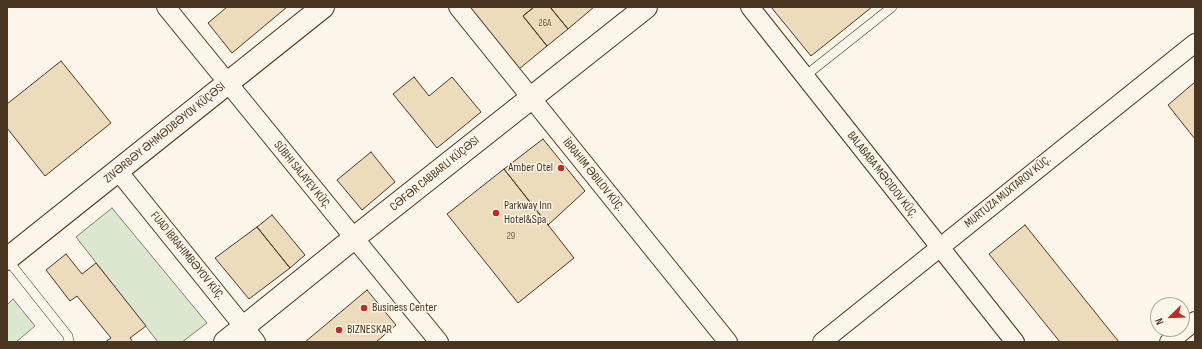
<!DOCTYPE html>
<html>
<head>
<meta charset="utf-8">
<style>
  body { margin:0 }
  #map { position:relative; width:1202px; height:349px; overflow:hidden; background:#fbf6e9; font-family:"Sofia Sans Condensed",sans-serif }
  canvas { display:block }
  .frame { position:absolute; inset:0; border:8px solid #4a3520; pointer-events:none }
  .north { position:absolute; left:1150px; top:297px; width:40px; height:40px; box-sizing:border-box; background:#fbf6e9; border:1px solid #b4a999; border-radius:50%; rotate:247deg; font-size:11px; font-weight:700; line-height:16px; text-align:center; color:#4a3520 }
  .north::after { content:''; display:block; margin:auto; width:14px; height:18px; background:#c62828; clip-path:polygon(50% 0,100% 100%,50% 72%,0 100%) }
</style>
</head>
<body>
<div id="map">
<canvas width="1202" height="349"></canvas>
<div class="frame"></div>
<div class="north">N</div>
</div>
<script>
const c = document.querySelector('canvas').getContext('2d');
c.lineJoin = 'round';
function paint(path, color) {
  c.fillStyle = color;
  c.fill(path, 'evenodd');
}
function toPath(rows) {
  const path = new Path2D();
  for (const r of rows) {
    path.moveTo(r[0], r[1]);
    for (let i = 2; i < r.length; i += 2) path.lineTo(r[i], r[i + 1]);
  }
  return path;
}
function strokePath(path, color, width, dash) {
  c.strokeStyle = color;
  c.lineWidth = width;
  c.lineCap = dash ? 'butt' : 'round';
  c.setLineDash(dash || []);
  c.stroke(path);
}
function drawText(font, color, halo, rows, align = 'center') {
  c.font = font + ' "Sofia Sans Condensed",sans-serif';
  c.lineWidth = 3;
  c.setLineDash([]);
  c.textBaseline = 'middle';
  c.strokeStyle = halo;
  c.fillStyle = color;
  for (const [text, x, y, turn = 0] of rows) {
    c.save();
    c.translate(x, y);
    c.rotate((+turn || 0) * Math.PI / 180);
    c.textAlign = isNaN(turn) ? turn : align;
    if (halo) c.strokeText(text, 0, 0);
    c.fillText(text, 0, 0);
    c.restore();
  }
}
const green = toPath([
  [112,208,207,323,182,342,158,342,76,237,112,208],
  [13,299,35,326,16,342,7,342,7,305,13,299]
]);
paint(green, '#dce7d0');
strokePath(green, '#887966', 1);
const building = toPath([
  [227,7,287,7,232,53,208,23,227,7],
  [469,7,534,7,523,16,547,46,519,69,469,7],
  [534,7,550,7,568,29,547,46,523,16,534,7],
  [550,7,594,7,568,29,550,7],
  [771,7,872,7,811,56,771,7],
  [61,61,111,123,45,176,7,128,7,104,61,61],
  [414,77,429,96,452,77,481,112,437,148,393,94,414,77],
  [1195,82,1195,139,1168,105,1195,82],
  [543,139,585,191,548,225,504,169,543,139],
  [371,152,395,182,362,210,337,180,371,152],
  [504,169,574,258,518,303,447,214,504,169],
  [272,215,305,255,290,268,257,227,272,215],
  [1025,225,1119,342,1060,342,989,254,1025,225],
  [257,227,290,268,249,299,215,258,257,227],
  [66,254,82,274,96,263,146,326,130,338,133,342,105,342,111,338,77,296,70,301,46,270,66,254],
  [367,290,396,325,376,342,305,342,367,290]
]);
paint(building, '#ecdcbc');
strokePath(building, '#4a3520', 1);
const lane = toPath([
  [805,76,892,7],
  [7,259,68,336,69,342]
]);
const street = toPath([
  [166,7,439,342],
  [458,7,728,342],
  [750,7,1015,342],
  [118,171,256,342],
  [822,342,1195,43],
  [1169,342,1195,321]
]);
const primary = toPath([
  [7,259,323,7],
  [225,342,354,238,646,7]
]);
strokePath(lane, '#4a3520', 10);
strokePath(street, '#4a3520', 20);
strokePath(primary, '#4a3520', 24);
strokePath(lane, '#fbf6e9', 9);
strokePath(street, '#fbf6e9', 18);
strokePath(primary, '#fbf6e9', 22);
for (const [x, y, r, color] of [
  [561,168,4,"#c62828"],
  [496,213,4,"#c62828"],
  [364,308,4,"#c62828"],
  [339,330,4,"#c62828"]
]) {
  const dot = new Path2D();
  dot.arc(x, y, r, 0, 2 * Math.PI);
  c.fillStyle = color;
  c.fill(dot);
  strokePath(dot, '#fbf6e9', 1.5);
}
drawText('10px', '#725f47', null, [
  ["26A",545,23],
  ["29",511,236]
]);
drawText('12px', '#4a3520', '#fbf6e9', [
  ["ZIVƏRBƏY ƏHMƏDBƏYOV KÜÇƏSI",165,133,-39],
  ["CƏFƏR CABBARLI KÜÇƏSI",435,174,-39],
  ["SÜBHI SALAYEV KÜÇ.",302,175,51],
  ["İBRAHIM ƏBILOV KÜÇ.",593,175,51],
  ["BALABABA MƏCIDOV KÜÇ.",882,175,52],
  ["MURTUZA MUXTAROV KÜÇ.",1008,192,-39],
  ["FUAD İBRAHIMBƏYOV KÜÇ.",187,256,51]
]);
drawText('12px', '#4a3520', '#fbf6e9', [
  ["Amber Otel",553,168,"right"],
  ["Parkway Inn",504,206],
  ["Hotel&Spa",504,220],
  ["Business Center",372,308],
  ["BIZNESKAR",347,330]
], 'left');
</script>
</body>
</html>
